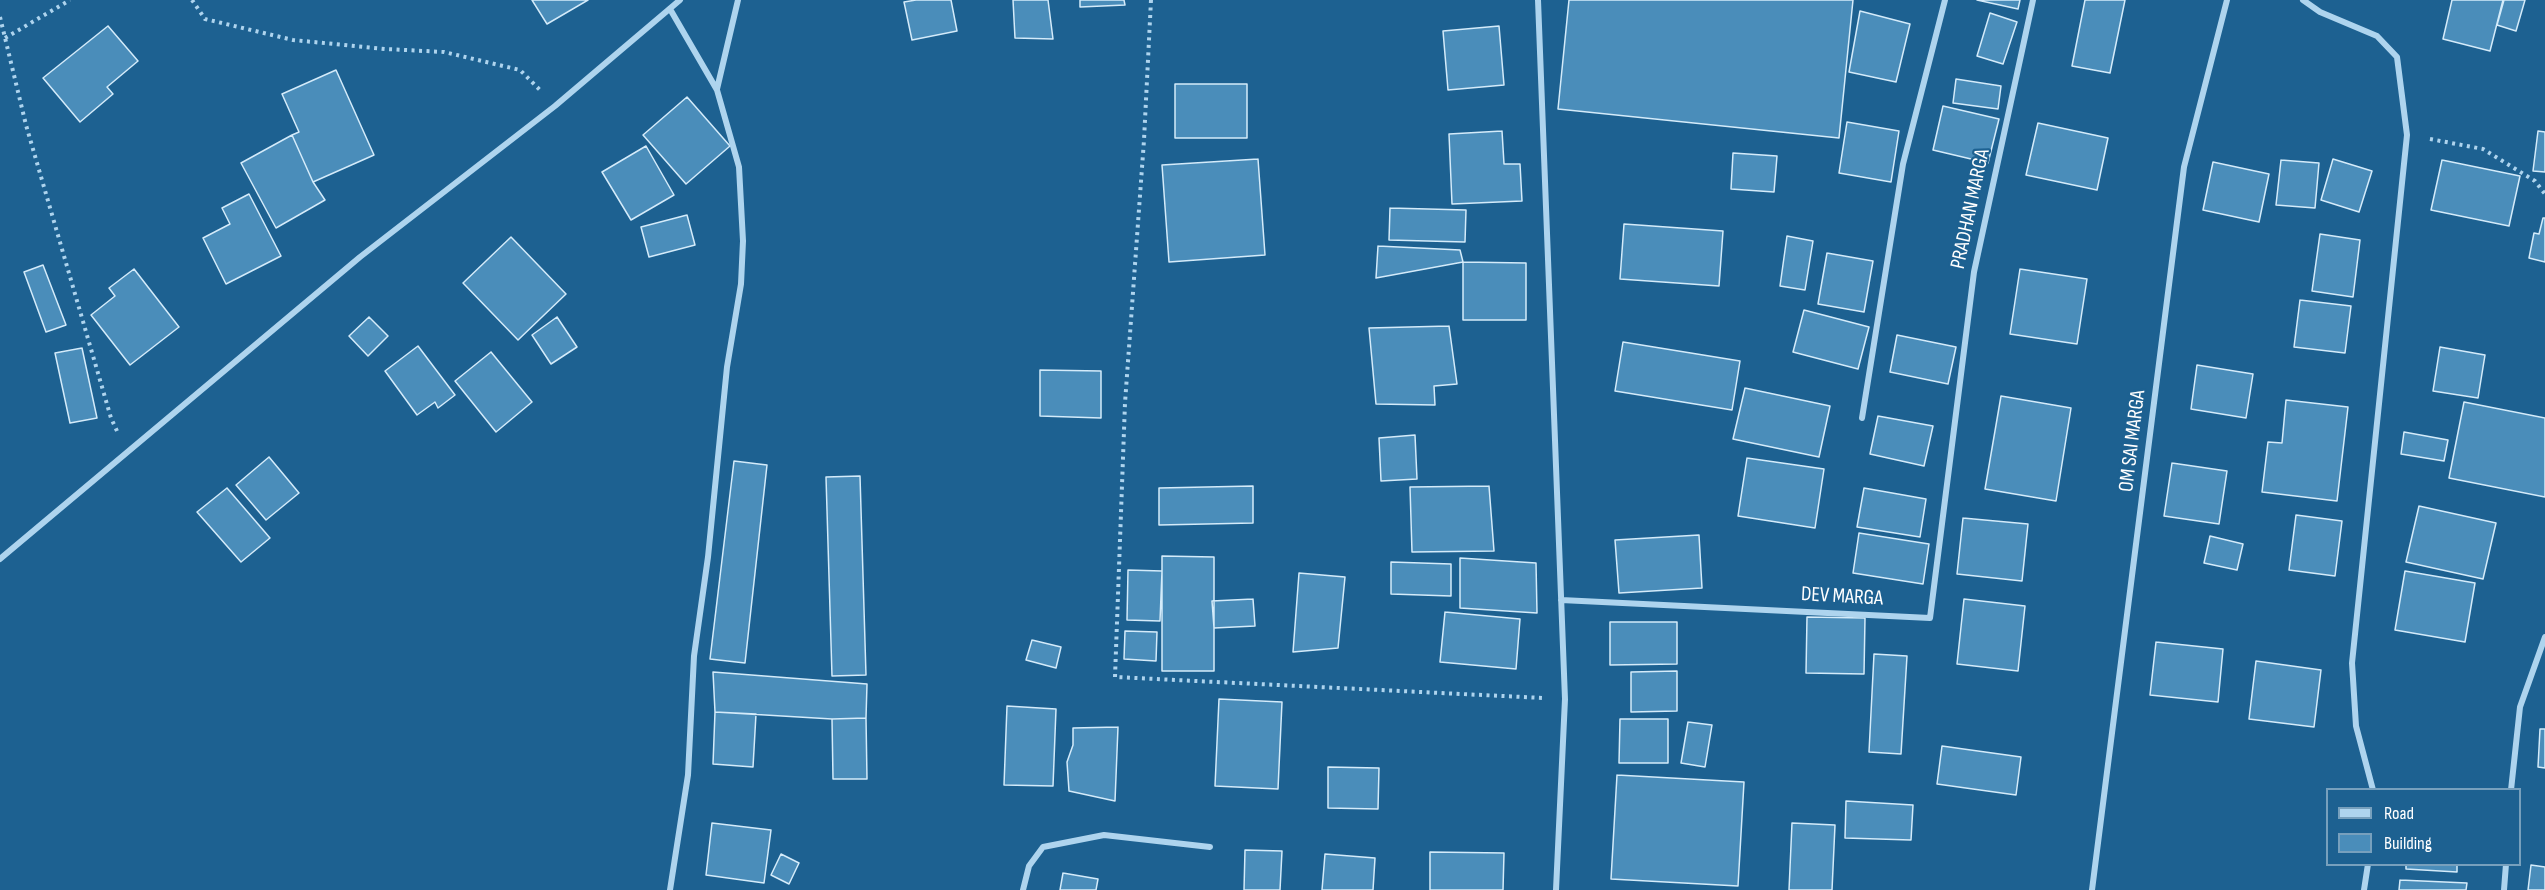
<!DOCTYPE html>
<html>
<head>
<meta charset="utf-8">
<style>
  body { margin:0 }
  #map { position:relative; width:2545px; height:890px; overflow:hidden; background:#1d6191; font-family:"Sofia Sans Condensed",sans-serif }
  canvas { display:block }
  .legend { position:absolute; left:2326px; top:788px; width:195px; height:78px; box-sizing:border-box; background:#1d6191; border:2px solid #77a0bd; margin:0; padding:8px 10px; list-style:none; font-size:18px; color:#fff }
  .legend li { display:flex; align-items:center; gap:12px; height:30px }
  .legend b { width:30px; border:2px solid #77a0bd }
</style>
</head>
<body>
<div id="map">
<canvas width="2545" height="890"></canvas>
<ul class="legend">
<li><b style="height:8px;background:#aed4ee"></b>Road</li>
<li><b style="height:16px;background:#4a8dba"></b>Building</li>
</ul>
</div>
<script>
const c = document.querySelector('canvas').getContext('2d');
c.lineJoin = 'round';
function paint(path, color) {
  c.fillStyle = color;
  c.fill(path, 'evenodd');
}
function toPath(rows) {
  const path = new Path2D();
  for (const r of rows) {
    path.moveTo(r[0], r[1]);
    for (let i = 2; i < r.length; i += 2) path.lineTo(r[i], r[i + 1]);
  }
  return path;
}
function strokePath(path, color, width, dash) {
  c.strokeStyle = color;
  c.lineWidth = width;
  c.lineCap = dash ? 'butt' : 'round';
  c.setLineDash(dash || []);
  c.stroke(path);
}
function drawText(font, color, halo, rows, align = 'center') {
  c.font = font + ' "Sofia Sans Condensed",sans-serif';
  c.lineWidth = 4.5;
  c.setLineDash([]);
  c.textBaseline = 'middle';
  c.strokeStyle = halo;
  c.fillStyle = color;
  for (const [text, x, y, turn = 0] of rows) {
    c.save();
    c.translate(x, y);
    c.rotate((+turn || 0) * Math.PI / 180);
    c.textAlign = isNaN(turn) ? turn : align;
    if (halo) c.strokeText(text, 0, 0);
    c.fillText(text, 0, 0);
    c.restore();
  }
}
const building = toPath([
  [532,0,588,0,547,24,532,0],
  [916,0,951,0,957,31,912,40,904,2,916,0],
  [1013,0,1048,0,1053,39,1015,38,1013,0],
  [1080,0,1124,0,1125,5,1080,7,1080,0],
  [1569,0,1853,0,1839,138,1558,109,1569,0],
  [1977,0,2020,0,2018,9,1977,0],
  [2085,0,2125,0,2110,73,2072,66,2085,0],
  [2452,0,2503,0,2490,51,2443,39,2452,0],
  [2504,0,2525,0,2516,31,2497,25,2504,0],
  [1860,11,1910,24,1896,82,1849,72,1860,11],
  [1990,13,2017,22,2003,64,1977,56,1990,13],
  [108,26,138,61,107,87,113,94,80,122,43,78,108,26],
  [1499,26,1504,85,1448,90,1443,31,1499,26],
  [336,70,374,155,313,182,292,135,299,132,282,94,336,70],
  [1956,79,2001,86,1998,109,1953,103,1956,79],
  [1175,84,1247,84,1247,138,1175,138,1175,84],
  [687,97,730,146,686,184,643,135,687,97],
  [1943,106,1999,119,1988,163,1933,150,1943,106],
  [1847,122,1899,131,1891,182,1839,173,1847,122],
  [2038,123,2108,138,2097,190,2026,175,2038,123],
  [1502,131,1504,164,1520,164,1522,201,1452,204,1449,134,1502,131],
  [2538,131,2545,132,2545,172,2533,171,2538,131],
  [292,135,313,182,325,200,276,228,241,163,292,135],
  [646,146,674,195,631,220,602,172,646,146],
  [1733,153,1777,156,1774,192,1731,189,1733,153],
  [1258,159,1265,255,1169,262,1162,165,1258,159],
  [2333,159,2372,171,2359,212,2321,200,2333,159],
  [2281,160,2319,163,2315,208,2276,205,2281,160],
  [2442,160,2520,176,2509,226,2431,210,2442,160],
  [2213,162,2269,174,2259,222,2203,210,2213,162],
  [249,194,281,256,226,284,203,238,230,224,222,208,249,194],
  [1390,208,1466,210,1465,242,1389,240,1390,208],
  [687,215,695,245,649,257,641,227,687,215],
  [2543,218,2545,218,2545,262,2529,258,2534,233,2539,234,2543,218],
  [1624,224,1723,231,1719,286,1620,279,1624,224],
  [2320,234,2360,240,2353,297,2312,291,2320,234],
  [1787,236,1813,241,1805,290,1780,286,1787,236],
  [511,237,566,294,518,340,463,283,511,237],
  [1378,246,1460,250,1463,262,1376,278,1378,246],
  [1827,253,1873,261,1864,312,1818,304,1827,253],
  [1463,262,1526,263,1526,320,1463,320,1463,262],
  [43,265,66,325,46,332,24,272,43,265],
  [134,269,179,327,130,365,91,315,115,296,109,288,134,269],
  [2020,269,2087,279,2077,344,2010,334,2020,269],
  [2300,300,2351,306,2345,353,2294,347,2300,300],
  [1804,310,1869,327,1858,369,1793,352,1804,310],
  [369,317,388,336,368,356,349,336,369,317],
  [557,317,577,347,551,364,532,335,557,317],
  [1449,326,1457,384,1434,386,1435,405,1376,404,1369,328,1449,326],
  [1897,335,1956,347,1948,384,1890,372,1897,335],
  [1623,342,1740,361,1732,410,1615,391,1623,342],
  [418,346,455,395,438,408,435,402,417,415,385,371,418,346],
  [2440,347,2485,355,2478,398,2433,391,2440,347],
  [82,348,97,418,70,423,55,353,82,348],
  [491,352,532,402,496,432,455,381,491,352],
  [2197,365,2253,374,2246,418,2191,409,2197,365],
  [1040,370,1101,371,1101,418,1040,416,1040,370],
  [1745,388,1830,406,1819,457,1733,439,1745,388],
  [2001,396,2071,408,2056,501,1985,489,2001,396],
  [2286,400,2348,407,2337,501,2262,492,2268,442,2282,443,2286,400],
  [2464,402,2545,418,2545,497,2449,478,2464,402],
  [1878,416,1933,426,1924,466,1870,454,1878,416],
  [2404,432,2448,440,2444,461,2401,454,2404,432],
  [1415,435,1417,479,1381,481,1379,438,1415,435],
  [269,457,299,493,266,520,236,485,269,457],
  [1747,458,1824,469,1815,528,1738,516,1747,458],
  [734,461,767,465,745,663,710,659,734,461],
  [2172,463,2227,471,2219,524,2164,516,2172,463],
  [860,476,866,675,832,676,826,477,860,476],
  [1253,486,1253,523,1159,525,1159,488,1253,486],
  [1489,486,1494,551,1412,552,1410,487,1489,486],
  [227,488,270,538,241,562,197,512,227,488],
  [1864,488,1926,499,1920,537,1857,527,1864,488],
  [2419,506,2496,523,2483,579,2406,562,2419,506],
  [2296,515,2342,521,2335,576,2289,570,2296,515],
  [1963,518,2028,524,2022,581,1957,574,1963,518],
  [1859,533,1929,544,1923,584,1853,573,1859,533],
  [1699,535,1702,588,1619,593,1615,540,1699,535],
  [2210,536,2243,544,2237,570,2204,563,2210,536],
  [1162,556,1214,557,1214,671,1162,671,1162,556],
  [1460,558,1536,563,1537,613,1460,608,1460,558],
  [1391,562,1451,564,1451,596,1391,594,1391,562],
  [1128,570,1162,571,1160,621,1127,620,1128,570],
  [2405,571,2475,583,2465,642,2395,630,2405,571],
  [1299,573,1345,577,1338,648,1293,652,1299,573],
  [1253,599,1255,626,1214,628,1212,601,1253,599],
  [1964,599,2025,606,2018,671,1957,664,1964,599],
  [1445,612,1520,619,1516,669,1440,662,1445,612],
  [1807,617,1865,618,1864,674,1806,673,1807,617],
  [1610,622,1677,622,1677,664,1610,665,1610,622],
  [1125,631,1157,632,1156,661,1124,659,1125,631],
  [1032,640,1061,647,1056,668,1026,660,1032,640],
  [2156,642,2223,649,2218,702,2150,695,2156,642],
  [1874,654,1907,656,1901,754,1869,752,1874,654],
  [2256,661,2321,670,2314,727,2249,719,2256,661],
  [1677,671,1677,711,1631,712,1631,672,1677,671],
  [713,672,867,684,866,718,832,719,715,712,713,672],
  [1219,699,1282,702,1278,789,1215,786,1219,699],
  [1007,706,1056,709,1053,786,1004,785,1007,706],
  [715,712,756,714,753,767,713,764,715,712],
  [866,718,867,779,833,779,832,719,866,718],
  [1620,719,1668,719,1668,763,1619,763,1620,719],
  [1688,722,1712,725,1705,767,1681,763,1688,722],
  [1118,727,1115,801,1069,791,1067,762,1073,745,1073,728,1118,727],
  [2540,729,2545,729,2545,768,2538,767,2540,729],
  [1942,746,2021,757,2016,795,1937,784,1942,746],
  [1328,767,1379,768,1378,809,1328,808,1328,767],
  [1617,775,1744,782,1738,886,1611,879,1617,775],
  [1846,801,1913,805,1911,840,1845,838,1846,801],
  [712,823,771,830,764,883,706,875,712,823],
  [1792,823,1835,825,1832,890,1789,890,1792,823],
  [1245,850,1282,851,1280,890,1244,890,1245,850],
  [1430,852,1504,853,1503,890,1430,890,1430,852],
  [781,854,799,863,789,884,771,875,781,854],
  [1325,854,1375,858,1373,890,1322,890,1325,854],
  [2406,864,2457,864,2457,872,2406,869,2406,864],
  [2531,865,2545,867,2545,890,2528,890,2531,865],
  [1063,873,1098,879,1096,890,1060,890,1063,873],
  [2400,880,2467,883,2466,890,2399,890,2400,880]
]);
paint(building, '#4a8dba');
strokePath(building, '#d4ebfa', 1.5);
strokePath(toPath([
  [192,0,205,19,293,40,385,49,444,52,520,70,540,90],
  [1151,0,1144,140,1125,403,1115,677,1543,698],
  [0,17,26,125,111,418,117,431],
  [5,38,70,0],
  [2430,139,2483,149,2535,181,2545,194]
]), '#aed4ee', 4, [3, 4.5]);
strokePath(toPath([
  [1538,0,1565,699,1556,890],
  [2303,0,2320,12,2377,36,2397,57,2407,135,2352,663,2356,726,2373,790],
  [717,89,738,0],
  [1862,418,1903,164,1945,0],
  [0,559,360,257,555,106,680,0],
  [1561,600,1930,618,1974,272,2033,0],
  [2511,790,2520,707,2545,637],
  [670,890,688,775,694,656,708,557,727,367,741,284,743,241,739,167,717,90,670,9],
  [1023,890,1029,866,1043,847,1104,835,1210,847],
  [2092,890,2184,167,2227,0],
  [2364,890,2368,864],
  [2504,890,2506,864]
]), '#aed4ee', 6);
drawText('21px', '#fff', '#1d6191', [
  ["PRADHAN MARGA",1971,209,-78],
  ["OM SAI MARGA",2133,441,-83],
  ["DEV MARGA",1842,597,3]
]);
</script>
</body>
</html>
